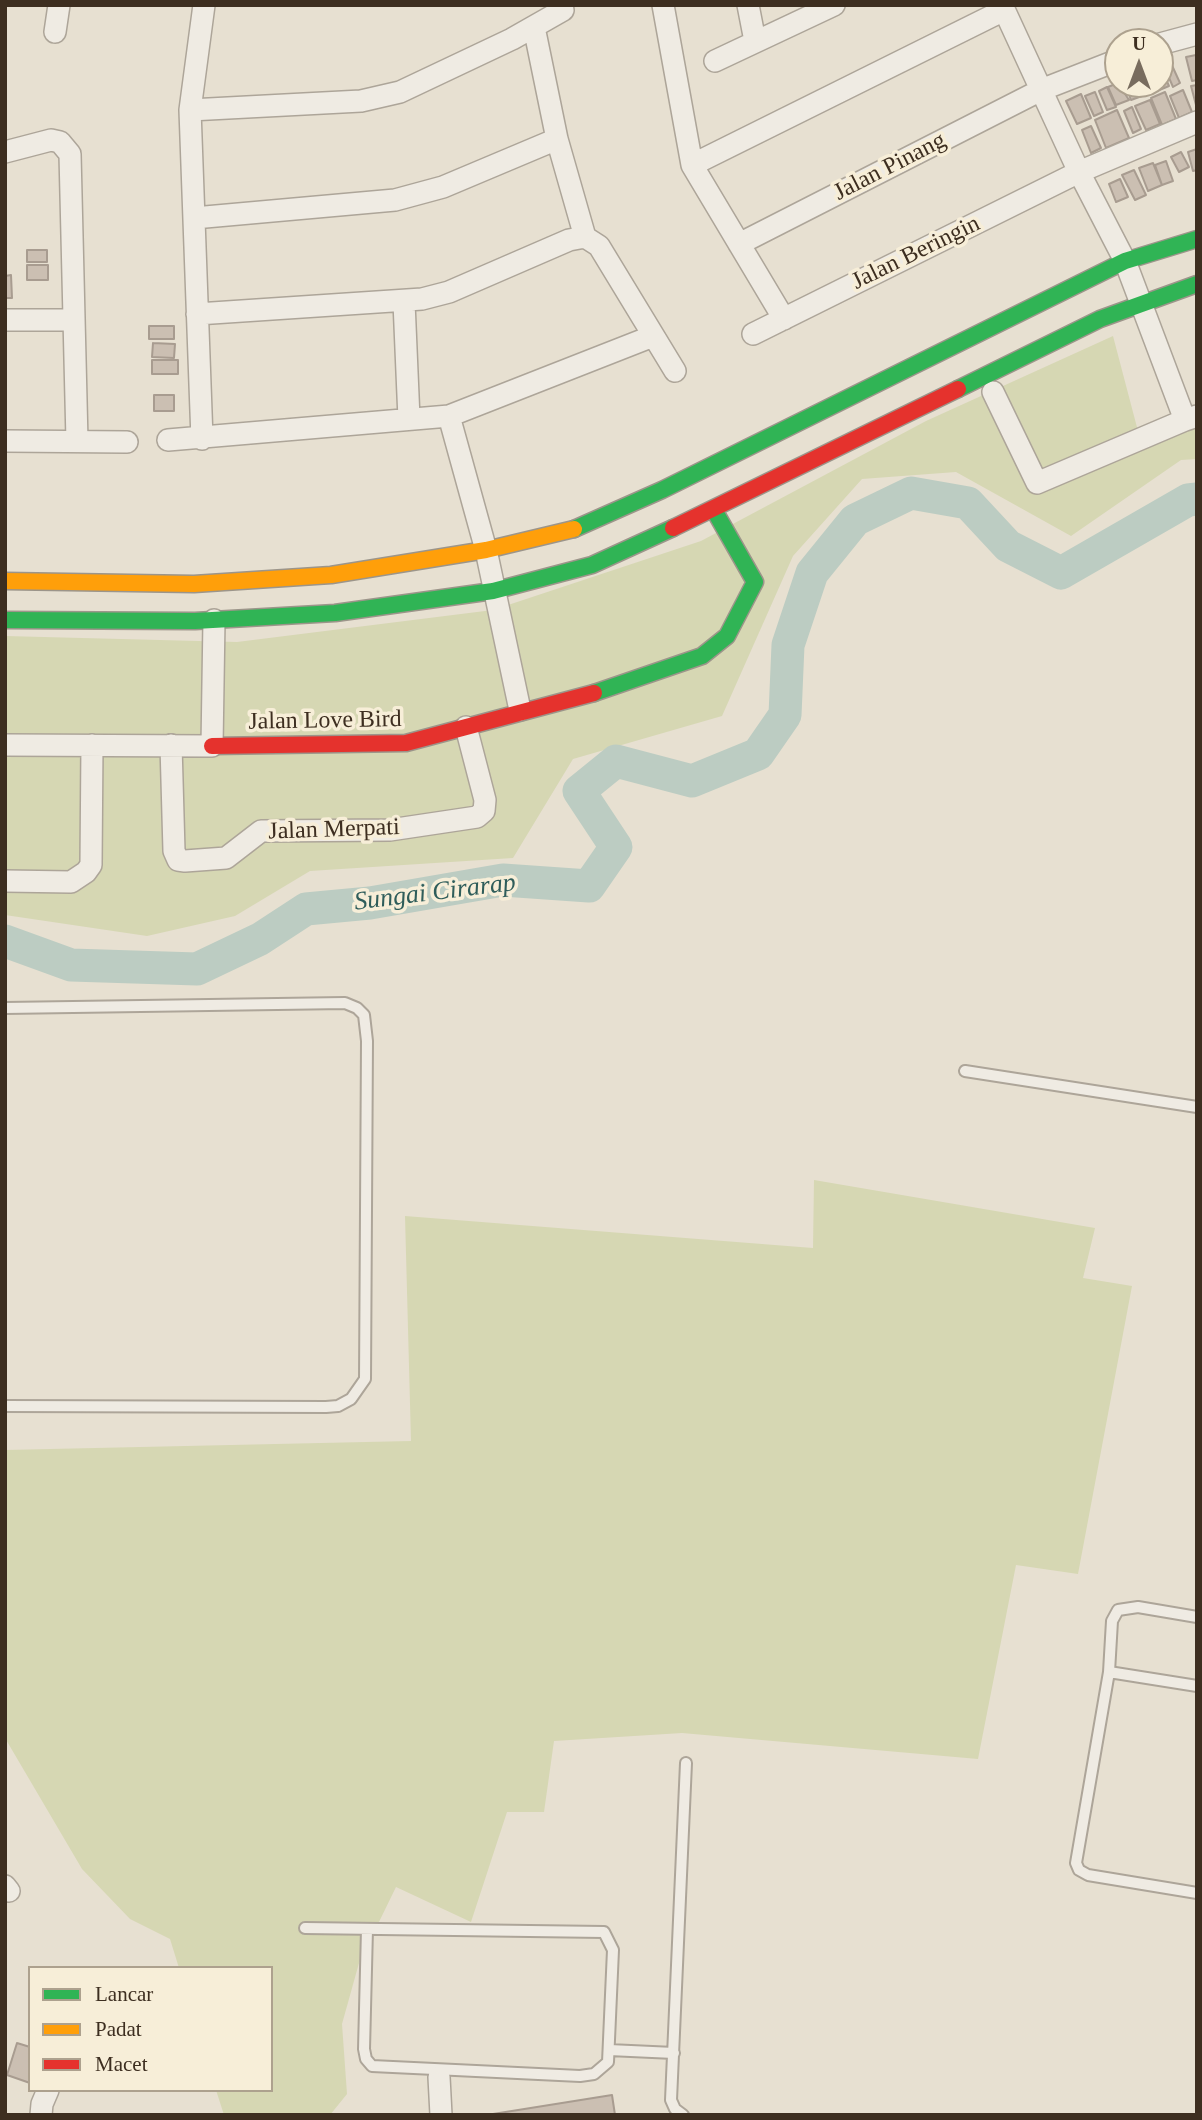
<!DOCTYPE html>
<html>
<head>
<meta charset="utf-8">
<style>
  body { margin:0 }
  #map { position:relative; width:1202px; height:2120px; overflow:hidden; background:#e7e0d1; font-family:"Times New Roman",serif }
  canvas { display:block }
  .frame { position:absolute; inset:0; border:7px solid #3d2e20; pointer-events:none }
  .legend { position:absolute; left:28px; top:1966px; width:245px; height:126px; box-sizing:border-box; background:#f7eed8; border:2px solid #ada18e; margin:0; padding:9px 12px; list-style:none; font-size:21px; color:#3d2e20 }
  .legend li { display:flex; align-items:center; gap:14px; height:35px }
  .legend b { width:35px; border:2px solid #ada18e }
  .north { position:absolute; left:1104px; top:28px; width:70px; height:70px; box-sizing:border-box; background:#f7eed8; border:2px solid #ada18e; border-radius:50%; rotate:0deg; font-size:19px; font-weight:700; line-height:28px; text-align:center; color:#3d2e20 }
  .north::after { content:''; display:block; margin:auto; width:24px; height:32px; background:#786c5e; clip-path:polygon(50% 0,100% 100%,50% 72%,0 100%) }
</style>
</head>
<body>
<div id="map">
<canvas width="1202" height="2120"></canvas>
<div class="frame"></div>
<ul class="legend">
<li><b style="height:9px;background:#30b455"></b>Lancar</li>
<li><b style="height:9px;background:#ff9f0a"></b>Padat</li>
<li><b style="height:9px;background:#e5322d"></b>Macet</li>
</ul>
<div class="north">U</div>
</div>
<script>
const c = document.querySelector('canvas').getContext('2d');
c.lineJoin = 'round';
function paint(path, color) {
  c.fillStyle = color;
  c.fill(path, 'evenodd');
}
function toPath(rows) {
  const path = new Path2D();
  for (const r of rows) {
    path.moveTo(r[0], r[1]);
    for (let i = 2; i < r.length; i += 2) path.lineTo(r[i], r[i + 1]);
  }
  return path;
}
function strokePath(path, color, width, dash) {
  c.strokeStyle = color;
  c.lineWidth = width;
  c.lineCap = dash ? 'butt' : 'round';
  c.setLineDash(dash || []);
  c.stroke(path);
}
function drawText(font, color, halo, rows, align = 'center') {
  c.font = font + ' "Times New Roman",serif';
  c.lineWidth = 7;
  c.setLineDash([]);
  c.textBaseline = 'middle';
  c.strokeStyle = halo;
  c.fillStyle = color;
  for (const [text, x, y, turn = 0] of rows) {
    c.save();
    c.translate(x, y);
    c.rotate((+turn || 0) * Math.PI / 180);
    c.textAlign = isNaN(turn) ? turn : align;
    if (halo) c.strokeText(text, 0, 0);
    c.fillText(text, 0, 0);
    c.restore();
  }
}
paint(toPath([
  [1113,336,1139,435,1197,417,1197,459,1181,460,1071,536,956,472,862,479,793,556,722,716,573,759,513,858,310,871,235,916,147,936,5,915,5,636,237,642,493,610,701,541,926,421],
  [814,1180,1095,1228,1083,1278,1132,1286,1078,1574,1016,1565,978,1759,682,1733,554,1741,544,1812,507,1812,471,1922,396,1887,359,1963,342,2024,347,2094,330,2115,224,2115,216,2090,271,2090,271,1968,179,1968,170,1939,130,1919,82,1869,5,1738,5,1450,411,1441,405,1216,813,1248]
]), '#d6d7b3');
strokePath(toPath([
  [5,941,71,965,197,969,260,939,306,909,370,903,503,880,589,886,616,847,579,791,616,761,692,781,758,754,785,715,788,645,812,573,855,520,911,493,968,503,1008,546,1061,573,1188,500,1197,499]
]), '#bcccc2', 33);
const building = toPath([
  [1196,55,1197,80,1192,81,1186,57,1196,55],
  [1170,61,1180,83,1173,87,1163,64,1170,61],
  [1161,68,1169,86,1157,91,1153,84,1160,84,1161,68],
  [1118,83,1129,100,1116,105,1108,87,1118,83],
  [1125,84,1137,84,1142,96,1131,100,1125,84],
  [1142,84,1151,84,1153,91,1146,94,1142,84],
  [1197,85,1197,105,1196,105,1191,86,1197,85],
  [1107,87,1116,107,1107,110,1099,91,1107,87],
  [1183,90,1192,112,1179,118,1170,96,1183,90],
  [1095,92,1103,112,1094,116,1085,96,1095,92],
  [1165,92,1176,119,1162,125,1151,98,1165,92],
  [1081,94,1091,118,1077,124,1066,101,1081,94],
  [1150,100,1160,124,1146,130,1135,106,1150,100],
  [1132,107,1141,129,1133,133,1124,111,1132,107],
  [1117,110,1129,138,1106,148,1095,120,1117,110],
  [1091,126,1101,148,1091,153,1082,130,1091,126],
  [1197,149,1197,170,1193,171,1188,152,1197,149],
  [1181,152,1189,167,1179,172,1171,157,1181,152],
  [1166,161,1173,181,1162,185,1155,165,1166,161],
  [1153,163,1162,185,1148,191,1139,168,1153,163],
  [1134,170,1146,195,1135,200,1122,175,1134,170],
  [1120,179,1128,197,1116,202,1109,184,1120,179],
  [27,250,47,250,47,262,27,262,27,250],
  [27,265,48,265,48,280,27,280,27,265],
  [11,275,12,298,5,298,5,276,11,275],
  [149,326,174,326,174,339,149,339,149,326],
  [153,343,175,344,174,358,152,357,153,343],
  [152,360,178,360,178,374,152,374,152,360],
  [154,395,174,395,174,411,154,411,154,395],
  [17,2043,30,2047,30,2083,7,2075,17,2043],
  [612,2095,615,2115,493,2114,612,2095]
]);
paint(building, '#cbbfb2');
strokePath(building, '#a89c90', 2);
const lane = toPath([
  [5,1008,345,1003,357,1008,364,1015,367,1041,365,1379,351,1399,338,1406,326,1407,5,1406],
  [965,1071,1197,1107],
  [1109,1672,1112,1621,1118,1610,1138,1607,1197,1617],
  [1197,1686,1109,1672,1076,1863,1079,1870,1088,1875,1197,1893],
  [305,1928,604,1932,613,1950,608,2062,594,2074,580,2076,372,2066,366,2059,364,2049,367,1929],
  [609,2050,674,2053],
  [683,2115,675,2109,671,2100,686,1763]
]);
const street = toPath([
  [663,5,692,165,784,319],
  [748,5,755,41],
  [1002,5,1079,172,1125,261,1185,420,1197,416],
  [534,27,557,139,585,237],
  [55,32,59,5],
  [1160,44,1197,34],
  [715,61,834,5],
  [190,110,361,101,400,92,512,39,563,10],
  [5,152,51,140,60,142,70,154,77,441],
  [692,165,1004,10],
  [194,218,395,200,443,187,557,139],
  [739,244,1041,90,1118,60],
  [404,302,409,419],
  [197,314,422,299,449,292,569,240,585,237,599,246,675,371],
  [5,320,74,320],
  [753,334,1079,172,1197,122],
  [993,392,1037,483,1185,420],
  [449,416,486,550,520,710],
  [202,439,190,110,204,5],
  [168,440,449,416,653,336],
  [5,441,127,442],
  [5,745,212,746,214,620],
  [171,745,174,851,178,860,185,861,226,858,261,831,390,830,477,817,484,811,485,800,466,727],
  [5,881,71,882,86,872,91,865,92,745],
  [5,1886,9,1891],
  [439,2077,441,2115],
  [41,2115,42,2104,48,2090]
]);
const fast = toPath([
  [958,389,1100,319,1197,284],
  [574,529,662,490,1125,261,1197,239],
  [5,620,195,621,335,613,493,591,592,565,673,528],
  [594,693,702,656,727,636,755,582,714,510]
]);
const slow = toPath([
  [5,581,194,584,331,575,486,550,574,529]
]);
const jam = toPath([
  [673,528,958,389],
  [212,746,406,743,594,693]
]);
strokePath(lane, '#ada599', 14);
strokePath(street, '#ada599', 24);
strokePath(fast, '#9c958a', 19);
strokePath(slow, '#9c958a', 19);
strokePath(jam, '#9c958a', 19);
strokePath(lane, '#efebe3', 10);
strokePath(street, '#efebe3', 21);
strokePath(fast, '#30b455', 16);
strokePath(slow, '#ff9f0a', 16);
strokePath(jam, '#e5322d', 16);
drawText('24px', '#3d2e20', '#f7eed8', [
  ["Jalan Pinang",890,167,-27],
  ["Jalan Beringin",916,253,-26],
  ["Jalan Love Bird",325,721,-1],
  ["Jalan Merpati",334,830,-2]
]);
drawText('italic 26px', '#2f5d5a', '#f7eed8', [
  ["Sungai Cirarap",435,893,-7]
]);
</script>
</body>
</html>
